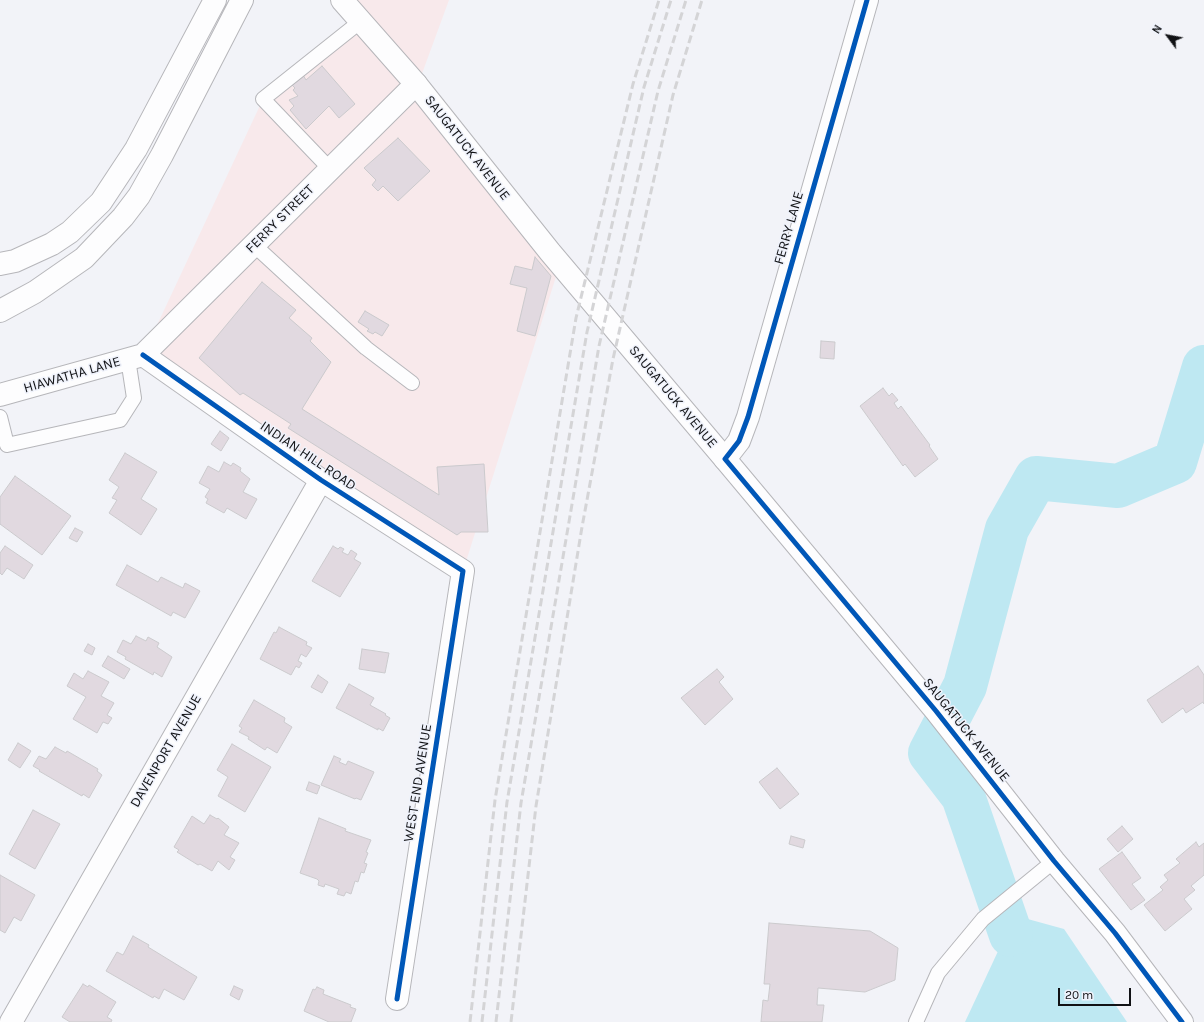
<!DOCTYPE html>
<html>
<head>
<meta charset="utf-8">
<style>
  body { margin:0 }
  #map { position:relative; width:1204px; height:1022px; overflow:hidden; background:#f2f3f8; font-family:Karla,sans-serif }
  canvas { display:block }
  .north { position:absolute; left:1148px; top:16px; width:40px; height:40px; -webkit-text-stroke:3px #eff2fb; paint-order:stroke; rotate:302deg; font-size:11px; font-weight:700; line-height:16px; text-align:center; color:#111215 }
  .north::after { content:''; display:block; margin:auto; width:14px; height:18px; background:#111215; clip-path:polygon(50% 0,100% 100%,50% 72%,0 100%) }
  .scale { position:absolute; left:1058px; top:988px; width:73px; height:18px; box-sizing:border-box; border:2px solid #111215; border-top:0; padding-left:5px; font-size:12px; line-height:14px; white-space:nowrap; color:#111215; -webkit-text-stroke:3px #eff2fb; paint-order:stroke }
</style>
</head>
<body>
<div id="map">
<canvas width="1204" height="1022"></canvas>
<div class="north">N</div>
<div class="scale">20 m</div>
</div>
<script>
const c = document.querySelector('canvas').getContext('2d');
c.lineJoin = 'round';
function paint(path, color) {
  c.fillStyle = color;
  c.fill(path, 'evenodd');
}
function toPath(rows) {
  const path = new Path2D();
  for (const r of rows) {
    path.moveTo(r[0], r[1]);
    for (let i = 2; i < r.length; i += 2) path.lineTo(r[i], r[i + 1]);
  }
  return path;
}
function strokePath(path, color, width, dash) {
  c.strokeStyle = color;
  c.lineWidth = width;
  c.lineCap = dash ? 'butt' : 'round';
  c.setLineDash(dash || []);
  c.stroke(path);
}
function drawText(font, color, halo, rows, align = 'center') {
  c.font = font + ' Karla,sans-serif';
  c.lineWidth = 3;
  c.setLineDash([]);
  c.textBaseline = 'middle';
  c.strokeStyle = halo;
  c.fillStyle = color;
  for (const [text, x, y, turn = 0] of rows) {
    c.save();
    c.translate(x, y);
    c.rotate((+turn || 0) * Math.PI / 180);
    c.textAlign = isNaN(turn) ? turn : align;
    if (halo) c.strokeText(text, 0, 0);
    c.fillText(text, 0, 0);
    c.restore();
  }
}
paint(toPath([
  [342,0,449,0,420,79,560,264,463,571,143,355,263,99,361,21]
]), '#f8e9eb');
paint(toPath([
  [1024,918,1064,929,1127,1022,965,1022,1000,947]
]), '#bee8f2');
strokePath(toPath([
  [1011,935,963,796,930,753,965,686,1007,529,1036,478,1118,486,1175,462,1204,367]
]), '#bee8f2', 44);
const building = toPath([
  [322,66,355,104,339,118,329,106,306,129,290,110,294,106,289,100,298,96,293,90,295,88,292,85,303,75,306,80,322,66],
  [398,138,430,171,398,201,383,186,378,191,372,185,376,180,364,168,398,138],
  [535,257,551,276,535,336,517,331,527,288,510,284,515,266,532,270,535,257],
  [262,282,296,310,289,318,312,338,310,341,331,362,302,409,439,495,437,467,484,464,488,532,461,532,457,535,288,428,291,424,243,393,240,395,199,358,262,282],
  [365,311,389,325,382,336,375,332,373,334,367,331,369,329,358,322,365,311],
  [821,341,835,342,834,359,820,358,821,341],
  [883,388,889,396,892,393,898,400,894,403,898,409,901,406,930,445,929,446,938,459,915,477,905,464,903,466,860,406,883,388],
  [220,431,229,438,221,451,211,444,220,431],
  [125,453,157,472,141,499,157,509,141,535,109,513,117,500,112,498,119,487,109,480,125,453],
  [224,462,231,466,233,463,241,468,240,471,250,479,243,492,257,499,246,519,227,508,224,513,206,503,208,499,205,497,210,489,199,483,208,466,219,472,224,462],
  [15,476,71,516,42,555,0,524,0,497,15,476],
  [75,528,83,532,77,542,69,538,75,528],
  [5,546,33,565,24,579,7,568,2,575,0,573,0,553,5,546],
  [333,546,338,549,340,547,344,549,342,552,348,555,351,550,357,554,354,559,361,563,340,597,312,581,333,546],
  [127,565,158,582,161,577,183,588,185,583,200,591,185,618,173,612,171,616,116,585,127,565],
  [279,627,307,642,306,645,312,648,306,657,301,654,298,661,302,663,299,668,296,666,291,675,260,659,274,632,276,633,279,627],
  [136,636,146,641,148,637,159,643,157,647,172,657,162,677,154,672,153,675,125,659,126,657,117,652,123,640,131,644,136,636],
  [88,644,95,648,92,655,84,651,88,644],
  [362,649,389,653,385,673,359,669,362,649],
  [108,656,130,669,124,679,102,666,108,656],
  [1198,666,1204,675,1204,704,1203,702,1186,713,1183,708,1162,723,1147,700,1198,666],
  [717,669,724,677,719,682,733,699,705,725,681,698,717,669],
  [88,671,109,682,101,696,114,703,107,715,112,718,108,724,103,722,97,733,73,719,86,697,67,686,74,673,83,679,88,671],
  [318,675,328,682,322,693,311,687,318,675],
  [349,684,374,698,370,705,386,714,385,715,390,718,383,731,378,728,378,730,336,708,349,684],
  [254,700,285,718,284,722,292,727,277,753,267,747,265,750,248,739,249,737,239,732,242,728,239,726,254,700],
  [18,743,31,751,20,768,8,760,18,743],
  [232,744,271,767,245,812,218,796,228,777,217,770,232,744],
  [55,747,66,753,67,751,98,769,97,771,102,775,89,798,83,794,82,796,39,771,40,770,33,766,39,756,46,759,55,747],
  [334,756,341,759,339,762,346,765,348,761,374,772,361,800,356,798,355,799,321,785,334,756],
  [777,768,799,794,780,809,759,782,777,768],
  [309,782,320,786,317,794,306,790,309,782],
  [33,810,60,824,35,869,9,854,33,810],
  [210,815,217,819,218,818,229,827,224,835,239,843,230,857,235,860,229,870,218,861,212,871,200,864,198,865,177,852,179,850,174,847,192,816,204,824,210,815],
  [319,818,346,829,345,831,371,840,366,852,368,853,364,863,367,864,364,873,361,872,358,882,355,881,351,894,346,892,344,896,337,894,339,889,325,884,324,887,318,885,319,881,317,879,300,873,319,818],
  [1122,826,1133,839,1118,852,1107,839,1122,826],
  [791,836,805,840,803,848,789,844,791,836],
  [1196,842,1199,847,1204,843,1204,875,1191,886,1195,890,1184,899,1192,909,1165,931,1144,905,1163,890,1160,887,1168,880,1164,875,1180,863,1176,859,1196,842],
  [1122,852,1141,878,1132,884,1145,900,1131,910,1099,869,1122,852],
  [0,875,35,895,21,921,14,917,5,933,0,930,0,875],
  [769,923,870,931,898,948,895,980,865,992,818,988,817,1005,824,1005,822,1022,761,1022,763,1000,768,1001,770,984,764,984,769,923],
  [133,936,149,945,148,947,197,977,184,1000,164,989,159,999,154,996,153,998,106,971,117,952,123,955,133,936],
  [83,984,88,987,89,985,116,1002,107,1017,112,1020,111,1022,70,1022,62,1017,83,984],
  [234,986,243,990,239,1000,230,995,234,986],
  [317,987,324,990,323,994,351,1005,350,1007,356,1009,351,1022,329,1022,304,1011,313,989,315,990,317,987]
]);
paint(building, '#e1d9e0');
strokePath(building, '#cbcacd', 1);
const lane = toPath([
  [330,169,263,99,361,21],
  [254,245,366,348,412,383],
  [0,417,7,445,120,420,134,398,128,359],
  [916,1022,938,973,983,919,1054,861]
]);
const street = toPath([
  [143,355,321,480,463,571,397,999],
  [0,395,143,355,416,84],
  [725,459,739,441,748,417,867,0],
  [11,1022,321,480]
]);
const secondary = toPath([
  [342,0,416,84,550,252,725,459,936,711,1054,861,1115,933,1182,1022]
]);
const highway = toPath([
  [0,264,15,261,52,244,70,232,101,202,136,149,215,0],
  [0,311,35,292,84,258,123,217,139,196,162,155,242,0]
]);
strokePath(lane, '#b6b6ba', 16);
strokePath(street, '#b6b6ba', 24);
strokePath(secondary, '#b6b6ba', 24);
strokePath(highway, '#b6b6ba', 24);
strokePath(lane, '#fdfdfe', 14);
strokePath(street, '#fdfdfe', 22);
strokePath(secondary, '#fdfdfe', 22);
strokePath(highway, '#fdfdfe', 22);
strokePath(toPath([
  [470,1022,495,800,576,318,633,84,659,0],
  [482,1022,507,802,587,332,644,87,671,0],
  [496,1022,521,803,599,346,658,91,686,0],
  [511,1022,536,806,582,527,613,359,673,95,702,0]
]), '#d4d4d6', 3, [8, 4]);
strokePath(toPath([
  [867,0,748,417,739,441,725,459,936,711,1054,861,1115,933,1182,1022],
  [143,355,321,480,463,571,397,999]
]), '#0057b8', 5);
drawText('14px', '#111215', '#eff2fb', [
  ["SAUGATUCK AVENUE",467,148,52],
  ["FERRY STREET",280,219,-45],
  ["FERRY LANE",789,228,-74],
  ["HIAWATHA LANE",72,375,-16],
  ["SAUGATUCK AVENUE",673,397,50],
  ["INDIAN HILL ROAD",308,456,34],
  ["SAUGATUCK AVENUE",966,730,51],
  ["DAVENPORT AVENUE",166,751,-60],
  ["WEST END AVENUE",418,783,-81]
]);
</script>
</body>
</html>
